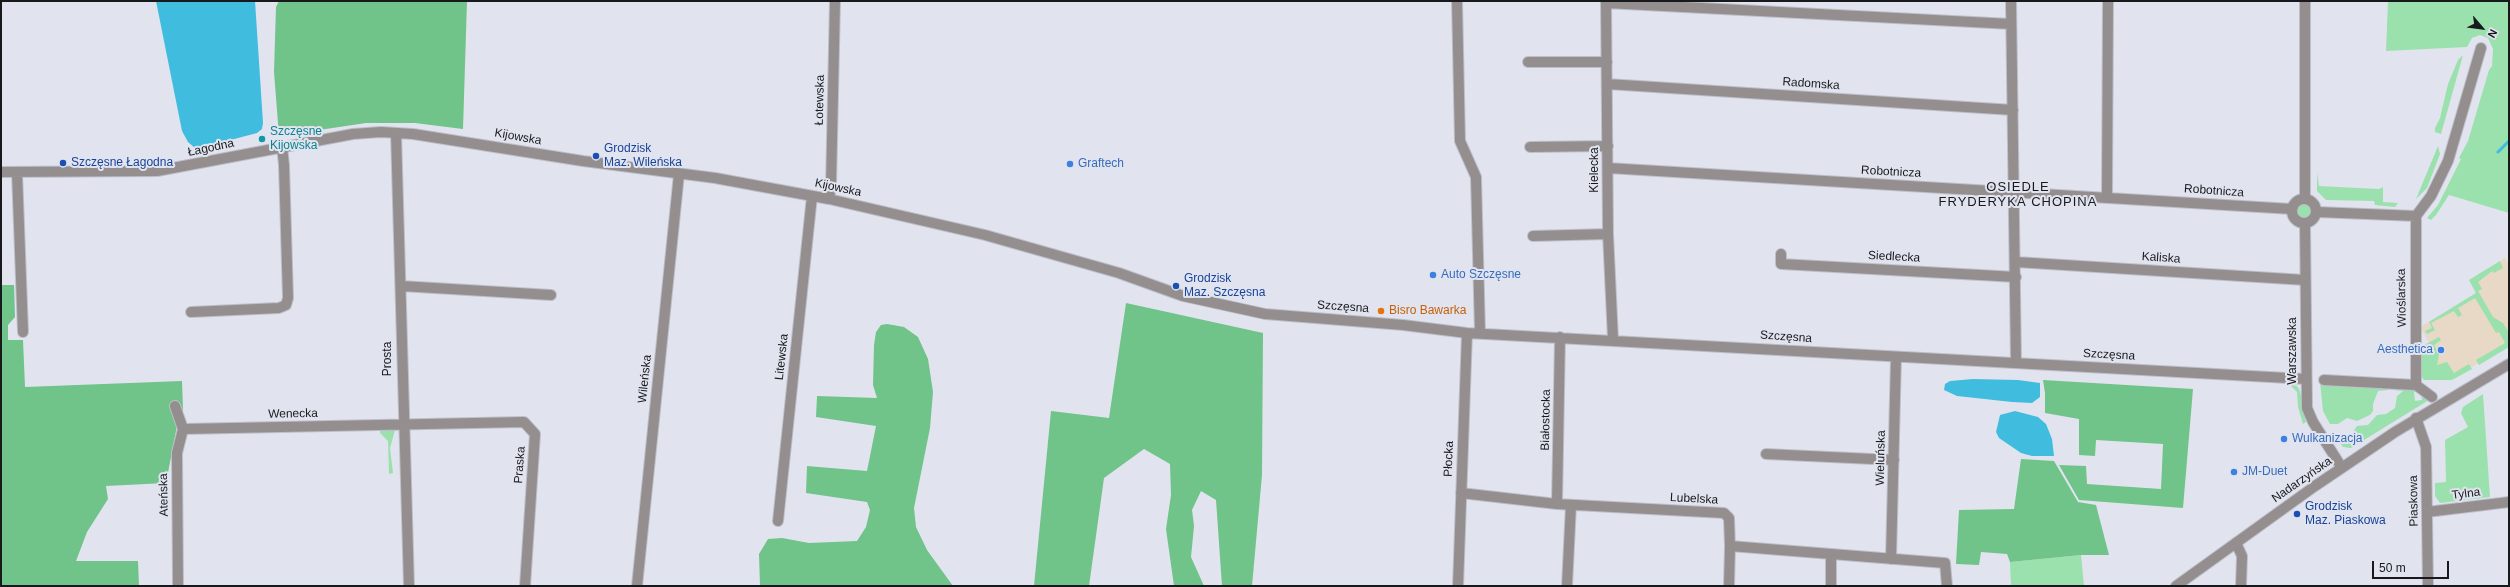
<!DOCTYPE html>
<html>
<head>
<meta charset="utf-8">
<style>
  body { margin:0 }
  #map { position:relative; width:2510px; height:587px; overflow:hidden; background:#e1e4ef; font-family:Arial,sans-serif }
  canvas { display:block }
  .frame { position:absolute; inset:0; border:2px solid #18191d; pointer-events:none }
  .north { position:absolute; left:2462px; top:8px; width:40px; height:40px; -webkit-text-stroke:3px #e1e4ef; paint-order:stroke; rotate:118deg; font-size:11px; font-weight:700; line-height:16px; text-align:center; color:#18191d }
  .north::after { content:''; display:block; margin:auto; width:14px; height:18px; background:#18191d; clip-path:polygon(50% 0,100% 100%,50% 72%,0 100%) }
  .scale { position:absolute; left:2372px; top:561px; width:77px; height:18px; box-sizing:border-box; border:2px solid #18191d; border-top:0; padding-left:5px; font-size:12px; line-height:14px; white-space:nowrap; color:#18191d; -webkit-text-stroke:3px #e1e4ef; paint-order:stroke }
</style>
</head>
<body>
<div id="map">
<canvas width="2510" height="587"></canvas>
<div class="frame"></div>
<div class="north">N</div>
<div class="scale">50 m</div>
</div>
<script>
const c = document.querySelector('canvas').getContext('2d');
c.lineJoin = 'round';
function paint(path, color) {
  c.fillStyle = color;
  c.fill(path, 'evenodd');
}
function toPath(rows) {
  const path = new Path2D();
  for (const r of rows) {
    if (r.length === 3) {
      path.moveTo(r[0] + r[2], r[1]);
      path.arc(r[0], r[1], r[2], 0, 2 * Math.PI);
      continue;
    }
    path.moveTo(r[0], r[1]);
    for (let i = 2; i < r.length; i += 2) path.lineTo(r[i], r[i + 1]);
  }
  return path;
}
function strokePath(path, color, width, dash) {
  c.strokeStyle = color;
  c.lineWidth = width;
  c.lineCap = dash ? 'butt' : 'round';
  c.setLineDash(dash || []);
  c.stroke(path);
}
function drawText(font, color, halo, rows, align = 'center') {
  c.font = font + ' Arial,sans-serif';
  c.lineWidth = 4;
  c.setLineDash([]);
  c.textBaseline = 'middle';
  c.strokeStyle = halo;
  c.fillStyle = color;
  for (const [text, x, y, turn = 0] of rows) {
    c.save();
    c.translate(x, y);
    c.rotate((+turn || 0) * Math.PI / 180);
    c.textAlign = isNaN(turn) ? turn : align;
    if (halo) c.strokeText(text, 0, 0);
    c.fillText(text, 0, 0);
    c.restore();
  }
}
paint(toPath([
  [2505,258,2509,264,2509,345,2450,380,2421,347,2429,342,2420,327,2476,293,2469,280]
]), '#e8d8c6');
paint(toPath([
  [2388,1,2509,1,2509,213,2449,195,2436,215,2431,220,2427,218,2438,205,2461,159,2459,158,2468,141,2489,70,2492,66,2493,49,2488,38,2480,35,2472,38,2467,47,2386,51],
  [2463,55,2441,134,2435,132,2435,128,2440,118,2448,84,2458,60],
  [2438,146,2440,154,2427,188,2416,199],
  [2317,173,2319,186,2379,189,2383,187,2383,202,2398,203,2395,207,2375,205,2374,201,2326,200,2317,191],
  [2304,211,8],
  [2500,261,2503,268,2494,273,2492,271,2478,282,2482,289,2478,291,2493,317,2503,323,2509,333,2509,347,2479,365,2476,360,2505,343,2499,332,2496,333,2475,298,2458,308,2462,315,2458,317,2454,311,2431,323,2435,330,2427,334,2425,331,2432,328,2429,322,2476,293,2469,280],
  [2439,337,2441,340,2434,345,2439,354,2437,365,2447,362,2454,373,2469,364,2472,369,2452,380,2424,380,2421,376,2421,347],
  [2320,382,2351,383,2351,387,2353,388,2355,385,2388,386,2388,390,2378,391,2373,404,2373,411,2370,415,2357,421,2347,418,2338,424,2330,424,2323,411],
  [2289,384,2297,386,2300,391,2306,422,2303,424,2298,407,2297,392],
  [2393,387,2415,388,2420,392,2414,392,2415,401,2422,400,2421,393,2429,400,2351,448,2343,447,2337,439,2351,435,2357,426,2368,425,2377,415,2386,414,2395,408,2397,396,2403,391,2393,390],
  [2483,394,2490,497,2440,503,2435,496,2435,483,2446,482,2445,440,2468,427,2461,413,2463,407],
  [380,429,395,430,390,448,393,473,389,474,388,441,380,433],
  [2081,555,2084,586,2011,586,2010,562]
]), '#9ae1ad');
paint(toPath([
  [279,1,467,1,463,129,415,123,366,123,279,136,274,72,276,7],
  [1,285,14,285,15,317,8,325,8,340,23,340,25,387,182,381,183,410,177,426,166,483,106,486,108,499,87,532,76,561,138,561,139,586,1,586],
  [1126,303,1263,333,1262,475,1252,586,1222,586,1216,500,1201,491,1192,510,1194,526,1191,557,1204,586,1174,586,1166,529,1171,495,1170,464,1144,449,1104,478,1089,586,1034,586,1051,411,1109,418],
  [887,324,904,327,918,337,928,359,933,392,930,428,914,508,916,527,927,550,953,586,760,586,759,554,768,539,782,538,809,543,857,541,866,527,870,510,867,502,806,493,807,466,867,471,876,426,816,417,817,396,877,398,873,385,874,345,876,332,881,325],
  [2043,380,2193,389,2183,508,2079,500,2059,465,2086,466,2087,484,2161,489,2163,444,2096,440,2095,456,2079,455,2079,419,2045,413,2045,393],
  [2021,459,2054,461,2078,502,2096,505,2109,555,2081,555,2010,562,2007,554,1981,552,1979,565,1956,564,1959,510,2014,509]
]), '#70c389');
paint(toPath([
  [156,1,255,1,263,123,262,129,257,133,204,147,195,148,188,142,182,131],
  [1973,379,2018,380,2040,383,2040,397,2032,403,2012,402,1957,396,1944,390,1945,384,1950,381],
  [2015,411,2038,417,2046,424,2052,439,2054,456,2032,456,2021,453,1999,438,1996,432,2000,415]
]), '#40bcdf');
strokePath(toPath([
  [2498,152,2509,141]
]), '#40bcdf', 3);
const minor = toPath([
  [1457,1,1460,141,1476,177,1480,333],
  [1606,1,1608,234,1613,339],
  [2011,1,2016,362],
  [1606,3,2011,24],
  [1528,62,1607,62],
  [1607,84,2013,110],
  [396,133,409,586],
  [1530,147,1608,146],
  [1608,168,2292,209],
  [1,172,157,171,353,134,381,132,413,134,583,161,715,178,829,199,985,235,1119,273,1183,296,1265,314,1403,325,1467,333,2306,379],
  [17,172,23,332],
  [2107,197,2108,1],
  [829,199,831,186,835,1],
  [2317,212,2416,216,2431,196,2448,161,2481,48],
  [2416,216,2416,385],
  [1533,236,1608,234],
  [1781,254,1781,264,2016,277],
  [2016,262,2305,280],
  [401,286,551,295],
  [191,312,279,308,286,305,288,298,284,165,282,146],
  [2324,380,2416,385],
  [2416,385,2432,397],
  [175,406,183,429,177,453,178,586],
  [2416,418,2426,447,2428,586],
  [183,429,524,422,535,434,525,586],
  [1766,454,1894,460],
  [1461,493,1557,504,1724,513,1729,518,1730,546,1945,563,1947,586],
  [1557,504,1560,337],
  [2427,512,2509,502],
  [778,521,812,196],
  [2236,543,2242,556,2241,586],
  [1831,555,1831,586],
  [1891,559,1896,357],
  [637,586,679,174],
  [1458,586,1467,333],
  [1567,586,1571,505],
  [1729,586,1730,546]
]);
const tertiary = toPath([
  [2304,211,12],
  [2305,199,2305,1],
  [2305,224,2307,408,2313,422,2342,468],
  [2176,586,2315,486,2395,432,2509,364]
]);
strokePath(minor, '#bdbfc9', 12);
strokePath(tertiary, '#bdbfc9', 12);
strokePath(minor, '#948e8e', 10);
strokePath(tertiary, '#948e8e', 10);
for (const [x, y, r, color] of [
  [262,139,4,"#0f9aa8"],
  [596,156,4,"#1a4fb4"],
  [63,163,4,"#1a4fb4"],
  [1070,164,4,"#3f7fe0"],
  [1433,275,4,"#3f7fe0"],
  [1176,286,4,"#1a4fb4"],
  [1381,311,4,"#e8710a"],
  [2441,350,4,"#3f7fe0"],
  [2284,439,4,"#3f7fe0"],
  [2234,472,4,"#3f7fe0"],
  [2297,514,4,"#1a4fb4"]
]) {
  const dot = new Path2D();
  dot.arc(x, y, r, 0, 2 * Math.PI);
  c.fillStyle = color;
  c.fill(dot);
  strokePath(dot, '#e1e4ef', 1.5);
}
drawText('12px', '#18191d', '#e1e4ef', [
  ["Radomska",1811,84,4],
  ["Łotewska",820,100,-89],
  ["Kijowska",518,137,10],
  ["Łagodna",211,148,-12],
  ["Kielecka",1595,170,-90],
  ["Robotnicza",1891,172,3],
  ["Kijowska",838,188,12],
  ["Robotnicza",2214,191,4],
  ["Siedlecka",1894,257,3],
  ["Kaliska",2161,258,4],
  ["Wioślarska",2402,298,-91],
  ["Szczęsna",1343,307,4],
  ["Szczęsna",1786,337,4],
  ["Warszawska",2293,351,-90],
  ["Szczęsna",2109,355,3],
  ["Litewska",782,357,-84],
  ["Prosta",388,359,-90],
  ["Wileńska",645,379,-84],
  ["Wenecka",293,414,-1],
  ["Białostocka",1546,420,-89],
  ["Wieluńska",1881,458,-89],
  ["Płocka",1449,459,-88],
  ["Praska",520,465,-86],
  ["Nadarzyńska",2302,480,-35],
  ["Tylna",2466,494,-7],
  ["Ateńska",164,495,-91],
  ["Lubelska",1694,499,3],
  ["Piaskowa",2414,501,-91]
]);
drawText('12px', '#0d838f', '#e1e4ef', [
  ["Szczęsne",270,132],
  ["Kijowska",270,146]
], 'left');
drawText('12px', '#164399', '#e1e4ef', [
  ["Grodzisk",604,149],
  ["Maz. Wileńska",604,163],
  ["Szczęsne Łagodna",71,163],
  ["Grodzisk",1184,279],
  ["Maz. Szczęsna",1184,293],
  ["Grodzisk",2305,507],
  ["Maz. Piaskowa",2305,521]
], 'left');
drawText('12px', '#366cbe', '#e1e4ef', [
  ["Graftech",1078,164],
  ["Auto Szczęsne",1441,275],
  ["Aesthetica",2433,350,"right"],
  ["Wulkanizacja",2292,439],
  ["JM-Duet",2242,472]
], 'left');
drawText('12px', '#c56008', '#e1e4ef', [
  ["Bisro Bawarka",1389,311]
], 'left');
c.letterSpacing = '1px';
drawText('13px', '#18191d', '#e1e4ef', [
  ["OSIEDLE",2018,187],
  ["FRYDERYKA CHOPINA",2018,202]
]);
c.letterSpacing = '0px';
</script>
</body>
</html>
